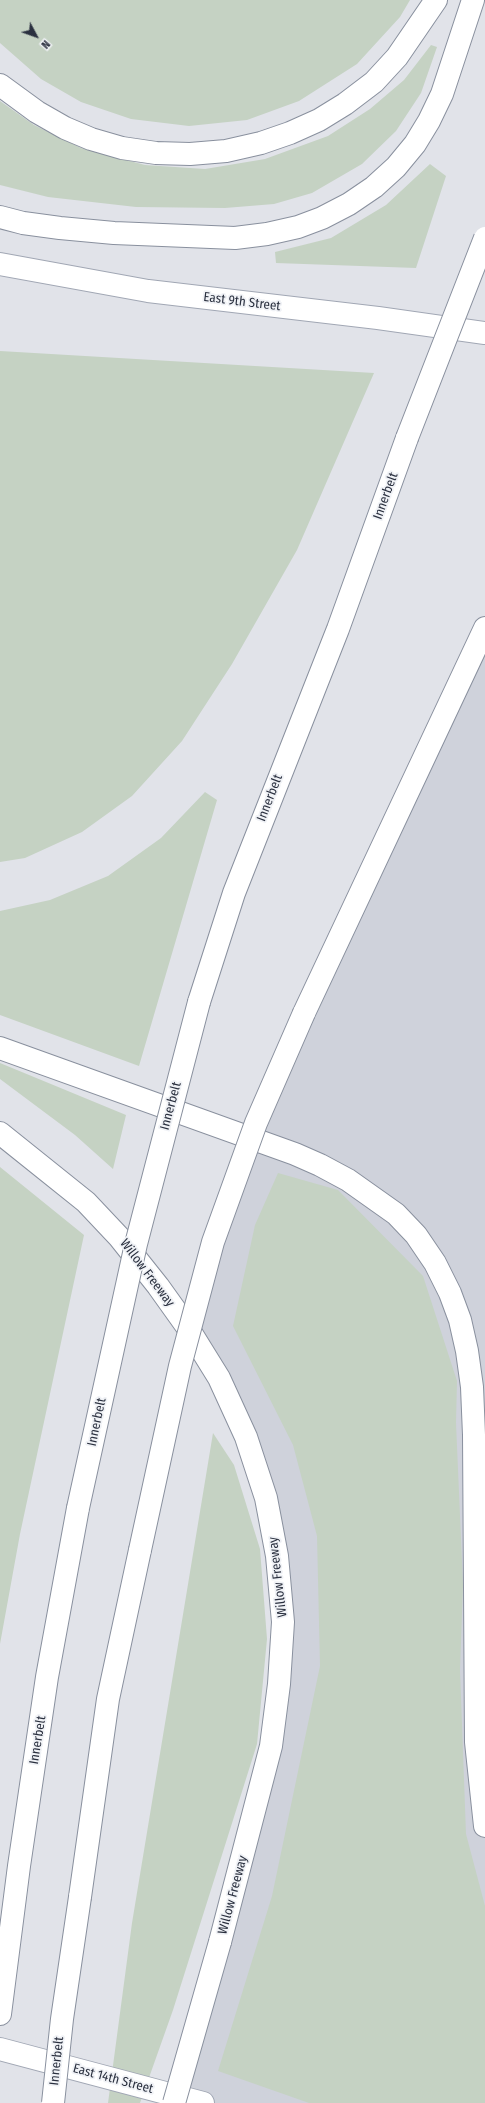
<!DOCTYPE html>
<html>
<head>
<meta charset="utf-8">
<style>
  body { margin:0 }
  #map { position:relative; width:485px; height:2103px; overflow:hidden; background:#e1e3e9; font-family:"Fira Sans Condensed",sans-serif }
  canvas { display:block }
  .north { position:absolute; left:16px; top:16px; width:40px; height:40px; -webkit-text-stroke:3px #f0f2f6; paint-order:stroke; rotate:131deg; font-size:11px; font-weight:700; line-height:16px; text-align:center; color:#2a303f }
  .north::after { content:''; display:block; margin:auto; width:14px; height:18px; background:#2a303f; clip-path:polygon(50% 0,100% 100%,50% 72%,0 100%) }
</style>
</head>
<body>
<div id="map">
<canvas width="485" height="2103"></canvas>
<div class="north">N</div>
</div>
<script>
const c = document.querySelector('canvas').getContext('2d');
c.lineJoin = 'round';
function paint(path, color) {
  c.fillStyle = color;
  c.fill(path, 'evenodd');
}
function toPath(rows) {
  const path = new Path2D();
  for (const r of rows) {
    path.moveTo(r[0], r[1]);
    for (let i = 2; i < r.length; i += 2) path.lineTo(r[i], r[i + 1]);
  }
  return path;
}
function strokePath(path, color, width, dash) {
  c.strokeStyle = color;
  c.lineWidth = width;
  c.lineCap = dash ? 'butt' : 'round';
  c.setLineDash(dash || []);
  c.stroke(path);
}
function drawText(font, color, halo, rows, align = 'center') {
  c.font = font + ' "Fira Sans Condensed",sans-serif';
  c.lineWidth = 3.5;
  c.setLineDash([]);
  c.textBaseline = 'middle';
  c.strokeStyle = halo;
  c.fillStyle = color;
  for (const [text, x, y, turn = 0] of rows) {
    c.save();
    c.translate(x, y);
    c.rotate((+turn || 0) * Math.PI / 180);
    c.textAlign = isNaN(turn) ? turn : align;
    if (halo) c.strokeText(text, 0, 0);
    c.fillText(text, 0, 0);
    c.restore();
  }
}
paint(toPath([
  [485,628,485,2103,174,2103,279,1684,266,1498,188,1328,213,1242]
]), '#cfd2db');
paint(toPath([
  [0,0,410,0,400,17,357,64,299,101,247,120,189,126,131,119,81,102,41,79,0,43],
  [431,45,437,47,421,93,396,131,362,164,312,193,274,204,225,208,136,207,48,197,0,185,0,101,34,125,81,148,145,165,205,169,265,159,328,136,370,109,404,80],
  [430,164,446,176,416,268,276,263,275,252,331,238,386,205],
  [0,351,374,373,297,550,232,664,182,741,132,796,82,832,25,858,0,862],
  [205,792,217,800,139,1066,0,1015,0,911,50,900,108,876,161,838],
  [0,1063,126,1115,113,1169,75,1135,0,1079],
  [0,1167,84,1235,20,1534,0,1644],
  [278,1173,338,1190,423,1276,457,1381,456,1423,463,1585,460,1670,466,1834,485,1906,485,2103,309,2103,218,2071,272,1896,320,1666,317,1536,293,1445,233,1326,255,1225],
  [213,1433,234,1465,260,1549,267,1639,257,1744,173,2010,140,2103,108,2103,132,1923]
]), '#c5d2c3');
const major = toPath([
  [0,264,148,291,378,318,485,333],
  [0,2049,203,2103]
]);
const highway = toPath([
  [0,85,37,112,65,128,91,139,122,148,156,153,190,154,226,151,261,143,290,133,319,120,345,104,374,82,397,57,436,0],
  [0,217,23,223,60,228,114,233,235,238,267,234,298,227,322,218,349,204,374,187,396,167,415,144,429,121,442,94,473,0],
  [199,1002,234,893,338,629,407,438],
  [304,1013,485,628],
  [0,1048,295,1154,320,1165,348,1180,396,1214,416,1235,435,1263,450,1293,460,1320,467,1351,472,1387,474,1435,476,1742,485,1826],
  [0,1133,86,1202,119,1237,158,1286,188,1328,219,1378,246,1437,266,1498,277,1556,283,1622,279,1684,271,1746,220,1942],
  [80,1897,108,1699,140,1550],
  [0,2014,19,1866,47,1677,78,1508]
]);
strokePath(major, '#a1a7b4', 24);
strokePath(highway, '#89909e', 24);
strokePath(major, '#fff', 22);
strokePath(highway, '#fff', 22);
const highwayBridge = toPath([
  [407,438,485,238],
  [78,1508,136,1244,199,1002],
  [140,1550,180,1366,213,1242,256,1123,304,1013],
  [53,2103,62,2019,80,1897],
  [174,2103,220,1942]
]);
strokePath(highwayBridge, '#89909e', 24, []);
strokePath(highwayBridge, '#fff', 22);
drawText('13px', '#2a303f', '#f0f2f6', [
  ["East 9th Street",242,302,7],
  ["Innerbelt",386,496,-70],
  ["Innerbelt",270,798,-69],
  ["Innerbelt",171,1106,-75],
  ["Willow Freeway",147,1273,53],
  ["Innerbelt",97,1422,-78],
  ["Willow Freeway",278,1577,-97],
  ["Innerbelt",38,1740,-81],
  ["Willow Freeway",233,1895,-75],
  ["Innerbelt",57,2061,-84],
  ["East 14th Street",113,2079,15]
]);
</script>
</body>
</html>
